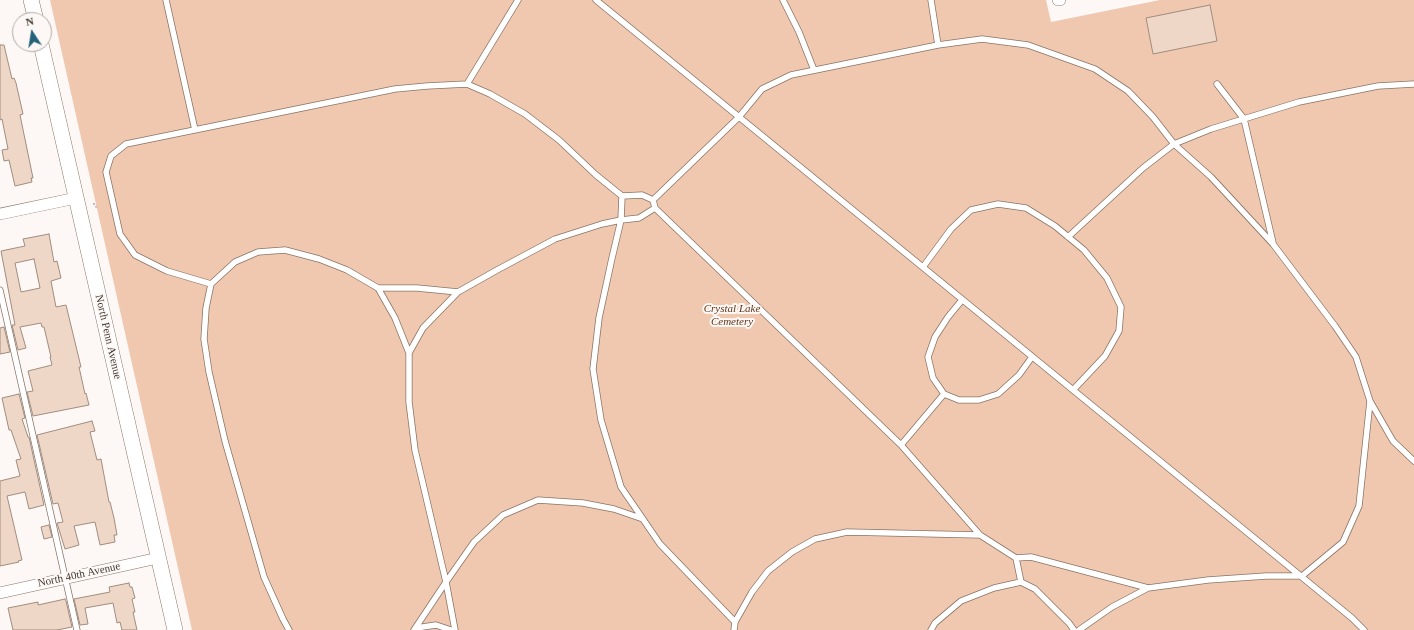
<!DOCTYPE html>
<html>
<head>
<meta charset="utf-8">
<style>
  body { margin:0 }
  #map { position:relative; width:1414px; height:630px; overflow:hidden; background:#fdf8f5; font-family:"Times New Roman",serif }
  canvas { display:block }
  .north { position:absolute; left:12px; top:12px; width:40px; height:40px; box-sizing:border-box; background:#fdf8f5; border:1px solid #b1aba7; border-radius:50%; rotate:348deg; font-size:11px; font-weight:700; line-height:16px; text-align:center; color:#403731 }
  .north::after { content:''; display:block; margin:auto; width:14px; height:18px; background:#246278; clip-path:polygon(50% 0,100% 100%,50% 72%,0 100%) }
</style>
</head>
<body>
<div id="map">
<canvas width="1414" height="630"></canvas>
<div class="north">N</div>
</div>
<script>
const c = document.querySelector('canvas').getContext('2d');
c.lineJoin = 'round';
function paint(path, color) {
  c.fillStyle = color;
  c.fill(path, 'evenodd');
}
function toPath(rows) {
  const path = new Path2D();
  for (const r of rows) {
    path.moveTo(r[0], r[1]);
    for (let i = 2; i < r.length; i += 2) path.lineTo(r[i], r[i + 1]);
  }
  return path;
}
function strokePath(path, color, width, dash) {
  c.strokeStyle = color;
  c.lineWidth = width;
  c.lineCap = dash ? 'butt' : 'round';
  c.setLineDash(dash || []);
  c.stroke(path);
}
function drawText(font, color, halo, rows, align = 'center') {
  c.font = font + ' "Times New Roman",serif';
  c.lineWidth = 4;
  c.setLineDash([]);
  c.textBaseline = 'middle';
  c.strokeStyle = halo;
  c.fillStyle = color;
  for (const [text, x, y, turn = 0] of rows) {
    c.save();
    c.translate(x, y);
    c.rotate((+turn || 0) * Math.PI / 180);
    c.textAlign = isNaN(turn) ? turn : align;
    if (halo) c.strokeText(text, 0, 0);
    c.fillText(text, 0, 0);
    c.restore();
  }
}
paint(toPath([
  [50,0,1046,0,1051,22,1160,0,1414,0,1414,630,192,630]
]), '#efc8af');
const building = toPath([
  [1210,5,1217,41,1153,54,1146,18,1210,5],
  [0,45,4,45,12,79,14,78,16,83,23,114,20,115,33,178,31,178,32,182,15,186,9,160,4,161,2,150,8,149,2,119,0,120,0,45],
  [49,234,54,262,57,261,61,278,51,281,56,307,66,305,81,367,79,367,85,394,86,393,89,405,33,416,27,392,33,391,28,371,52,365,50,357,51,357,44,327,42,327,41,323,20,327,26,348,18,350,12,325,15,325,1,251,25,246,23,239,49,234],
  [34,259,40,288,21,292,15,263,34,259],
  [4,327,10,352,0,354,0,328,4,327],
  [19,394,25,418,22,419,28,437,29,437,44,505,29,509,25,492,7,496,22,560,18,561,19,562,0,566,0,481,20,476,16,460,21,459,11,430,9,430,2,398,19,394],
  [92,421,95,431,90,432,97,460,101,459,109,502,110,502,114,518,117,535,114,535,115,542,100,545,95,522,74,526,79,545,65,549,57,523,63,522,58,503,53,504,37,435,92,421],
  [49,525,52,537,44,539,41,527,49,525],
  [129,583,130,587,132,587,135,598,132,599,135,612,133,612,137,630,122,630,120,622,117,623,113,603,85,608,88,624,80,625,74,599,110,592,109,587,129,583],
  [65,599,66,601,72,627,57,630,13,630,8,608,38,602,38,605,65,599]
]);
paint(building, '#efd7c8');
strokePath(building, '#a18c7e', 1);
const service = toPath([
  [166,0,195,130],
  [596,0,1352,618,1364,630],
  [783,0,799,32,814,70],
  [931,0,938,45],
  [467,84,518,0],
  [1217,84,1244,119,1273,243],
  [622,196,621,220,639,218,655,208,901,445,980,535,1016,558,1021,582],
  [653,200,739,117,762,89,791,75,938,45,982,39,1028,45,1095,69,1128,91,1153,117,1174,144,1211,177,1273,244,1335,326,1356,357,1370,401,1359,506,1343,542,1302,576,1266,576,1208,580,1148,588,1031,557,1016,558],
  [1068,237,1143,168,1174,144,1211,129,1299,102,1378,86,1414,84],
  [923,267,951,229,971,210,998,204,1026,208,1055,226,1084,250,1107,278,1121,307,1119,331,1105,356,1073,390],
  [211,284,167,271,135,255,120,234,106,172,111,156,126,144,395,89,427,86,467,84,490,94,525,114,559,140,596,175,622,196,642,195,653,200,655,208],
  [378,288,395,318,409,353],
  [0,290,77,630],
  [962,300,948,317,935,337,928,357,933,378,944,394,959,400,979,400,998,394,1019,375,1032,357],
  [1370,401,1393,441,1414,461],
  [901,445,944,394],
  [416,628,436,625,451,630],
  [289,630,283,619,264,577,225,441,209,372,204,339,206,308,211,284,235,262,258,252,285,250,319,259,347,270,378,288,417,288,458,292],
  [414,630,446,582,415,450,409,402,409,353,423,328,458,292,497,270,555,239,602,224,621,220,612,258,599,318,593,369,601,420,621,487,660,544,735,622],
  [455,630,446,582,474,542,503,515,538,500,583,503,614,509,643,519],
  [734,630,735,622,752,592,768,571,792,552,815,539,847,532,980,535],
  [931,630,935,623,961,601,994,588,1021,582,1035,589,1069,623,1074,630],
  [1079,630,1112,607,1148,588]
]);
const minor = toPath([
  [1058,0,1060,0],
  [0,214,76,198],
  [0,593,158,558]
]);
const secondary = toPath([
  [31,0,36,20],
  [41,44,175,630]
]);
strokePath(service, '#897466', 7);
strokePath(minor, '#897466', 12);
strokePath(secondary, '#897466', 16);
strokePath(toPath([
  [93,204,95,204,97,209]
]), '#c1bab6', 2, [2, 2]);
strokePath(service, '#fff', 5.5);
strokePath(minor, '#fff', 11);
strokePath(secondary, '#fff', 15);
drawText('italic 11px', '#5f3618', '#fdf8f5', [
  ["Crystal Lake",732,309],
  ["Cemetery",732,322]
]);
drawText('11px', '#403731', '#fdf8f5', [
  ["North Penn Avenue",108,337,77],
  ["North 40th Avenue",79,575,-12]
]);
</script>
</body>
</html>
